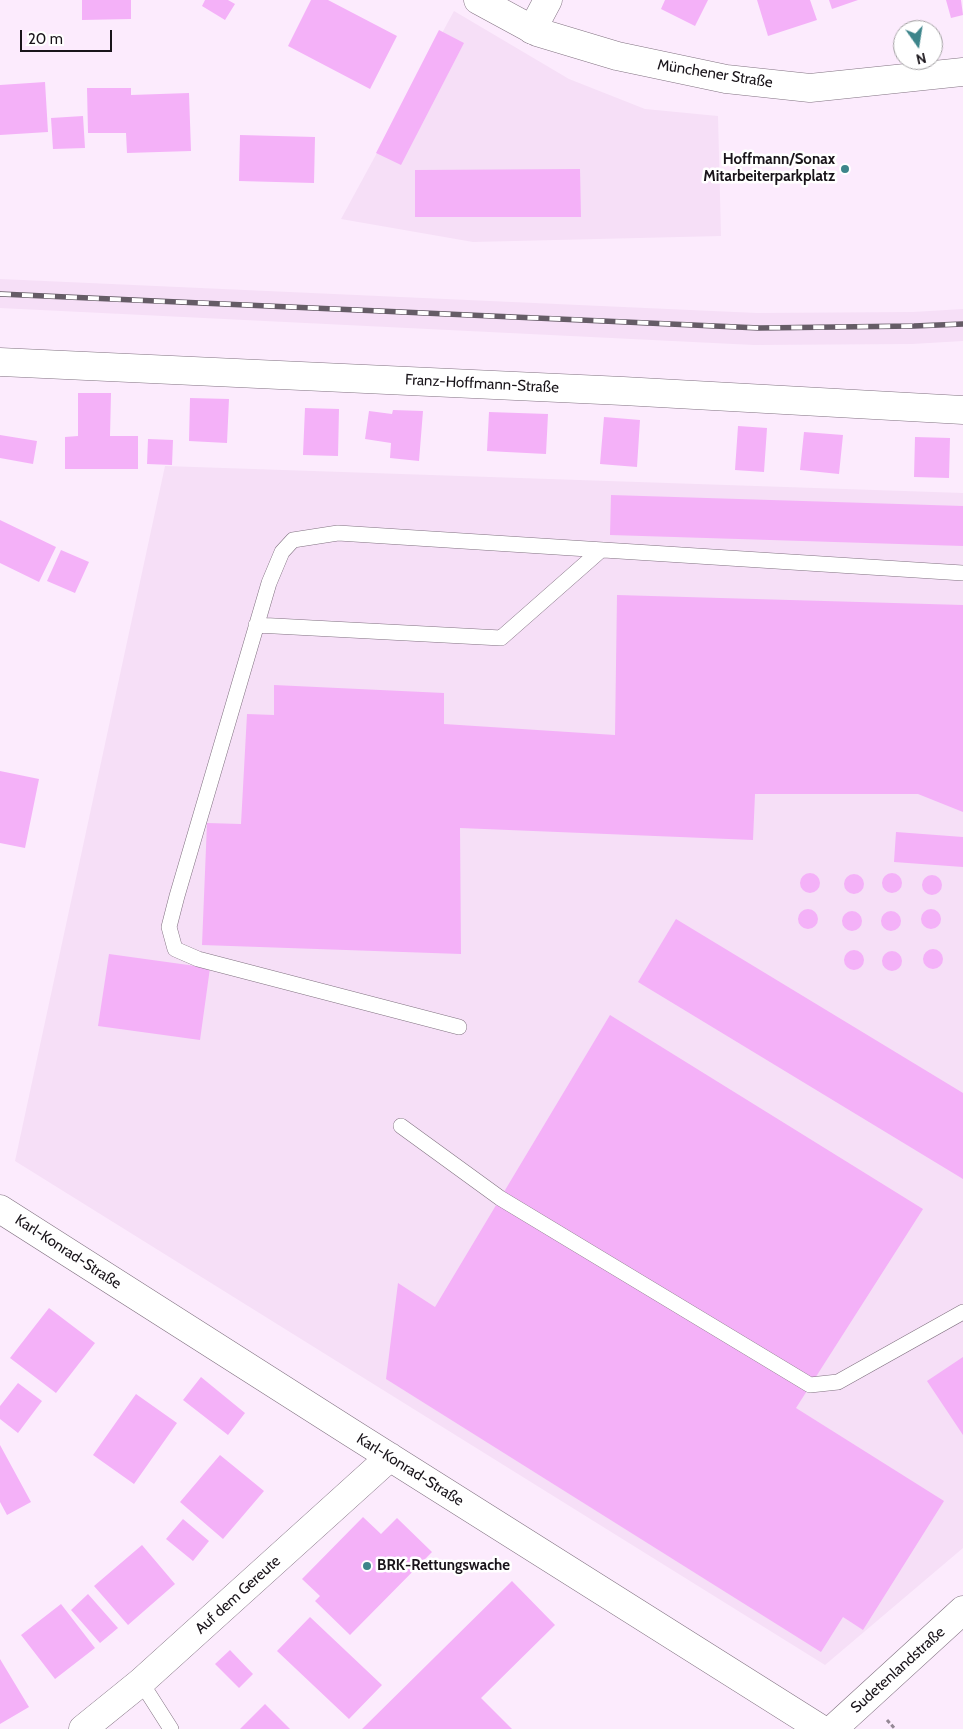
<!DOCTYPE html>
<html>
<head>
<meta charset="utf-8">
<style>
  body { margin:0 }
  #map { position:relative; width:963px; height:1729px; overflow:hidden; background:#fcebfd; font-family:Cabin,sans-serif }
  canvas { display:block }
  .north { position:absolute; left:893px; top:20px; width:50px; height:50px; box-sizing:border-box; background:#fff; border:1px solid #a3a1a3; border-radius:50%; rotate:167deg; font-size:14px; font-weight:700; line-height:20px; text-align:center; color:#19141a }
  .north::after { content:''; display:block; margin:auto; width:18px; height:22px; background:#3d858b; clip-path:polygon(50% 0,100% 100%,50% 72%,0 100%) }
  .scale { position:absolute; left:20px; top:30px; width:92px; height:22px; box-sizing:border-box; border:2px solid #19141a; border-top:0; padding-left:6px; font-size:15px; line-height:18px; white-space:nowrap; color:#19141a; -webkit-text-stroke:4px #fff; paint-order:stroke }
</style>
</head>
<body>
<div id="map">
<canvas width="963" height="1729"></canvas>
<div class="north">N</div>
<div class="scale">20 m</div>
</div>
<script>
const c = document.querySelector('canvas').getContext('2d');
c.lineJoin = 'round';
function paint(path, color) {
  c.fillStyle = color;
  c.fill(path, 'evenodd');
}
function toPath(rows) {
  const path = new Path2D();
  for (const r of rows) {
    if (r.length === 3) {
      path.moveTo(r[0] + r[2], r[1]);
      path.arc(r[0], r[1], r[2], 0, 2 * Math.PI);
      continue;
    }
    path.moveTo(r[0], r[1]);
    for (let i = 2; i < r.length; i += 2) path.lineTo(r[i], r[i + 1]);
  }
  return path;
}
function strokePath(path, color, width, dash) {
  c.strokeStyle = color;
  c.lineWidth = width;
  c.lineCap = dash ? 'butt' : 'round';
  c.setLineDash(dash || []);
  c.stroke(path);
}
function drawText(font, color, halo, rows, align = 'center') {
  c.font = font + ' Cabin,sans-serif';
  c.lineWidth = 5;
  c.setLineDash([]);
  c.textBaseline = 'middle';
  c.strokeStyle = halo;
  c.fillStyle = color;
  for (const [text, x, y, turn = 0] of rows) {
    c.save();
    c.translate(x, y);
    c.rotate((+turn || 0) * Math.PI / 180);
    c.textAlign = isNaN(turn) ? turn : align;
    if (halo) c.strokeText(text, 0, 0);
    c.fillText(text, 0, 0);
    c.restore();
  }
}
paint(toPath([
  [454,11,569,79,645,109,718,116,721,236,473,242,341,219],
  [0,279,757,313,913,312,963,309,963,341,912,344,754,345,0,308],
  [165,466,963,493,963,1548,825,1665,15,1161]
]), '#f6dff7');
paint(toPath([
  [82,0,131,0,131,19,82,20],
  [205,0,228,0,235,4,225,20,202,6],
  [311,0,328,0,397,36,370,89,288,46],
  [665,0,708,0,695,26,661,9],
  [757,0,810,0,817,20,768,36],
  [829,0,858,0,832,9],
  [946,0,961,0,963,15,951,18],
  [439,30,464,43,401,165,376,153],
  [45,82,48,132,0,135,0,85],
  [87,88,131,88,131,95,189,93,191,151,127,153,126,133,88,133],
  [83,116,85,148,53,149,51,118],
  [240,135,315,137,314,183,239,181],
  [580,169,581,217,415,217,415,170],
  [78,393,111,393,110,436,138,436,138,469,65,469,65,437,78,436],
  [190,398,229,399,227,443,189,441],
  [305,408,339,409,338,456,303,455],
  [393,410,423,411,419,461,390,458,391,443,365,439,369,411,392,414],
  [489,412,548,414,546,454,487,451],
  [604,417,640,420,637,467,600,464],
  [738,426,767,428,764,472,735,470],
  [804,432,843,435,839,474,800,470],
  [0,435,37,441,33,464,0,458],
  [915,437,950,438,949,478,914,477],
  [148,439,173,440,172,465,147,464],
  [611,495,963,506,963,546,610,535],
  [0,520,56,547,39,582,0,563],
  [61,550,89,562,75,593,47,581],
  [617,595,963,605,963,812,918,794,755,794,753,840,460,828,461,954,202,945,207,823,241,824,247,714,274,715,274,685,444,693,444,724,615,735],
  [0,771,39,779,25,848,0,843],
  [896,832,963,837,963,867,894,862],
  [892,883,10],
  [810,883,10],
  [854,884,10],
  [932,885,10],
  [808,919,10],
  [931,919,10],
  [891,921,10],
  [852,921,10],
  [676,919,963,1093,963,1179,638,982],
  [933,959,10],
  [854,960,10],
  [892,961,10],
  [109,954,210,968,200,1040,98,1026],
  [610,1015,923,1209,796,1408,944,1501,863,1630,843,1617,821,1652,386,1379,398,1283,435,1307],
  [49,1308,95,1343,56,1393,10,1358],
  [963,1357,963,1435,927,1381],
  [201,1377,245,1413,228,1435,183,1400],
  [18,1383,42,1401,18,1433,0,1419,0,1406],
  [136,1394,177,1423,134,1484,93,1455],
  [0,1445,31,1502,7,1515,0,1502],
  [220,1455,264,1491,223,1539,180,1502],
  [363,1517,381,1534,397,1518,432,1552,350,1635,315,1601,320,1596,302,1579],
  [183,1519,209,1541,193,1561,166,1539],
  [142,1545,175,1584,128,1625,94,1586],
  [512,1581,555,1625,481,1698,512,1729,362,1729],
  [88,1594,118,1628,100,1643,71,1610],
  [61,1604,95,1648,55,1679,21,1635],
  [310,1617,382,1685,349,1719,277,1651],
  [230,1650,253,1674,239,1688,215,1664],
  [0,1659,29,1707,0,1724],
  [265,1704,290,1729,240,1729]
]), '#f4b1f8');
const lane = toPath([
  [256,625,501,638,601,550],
  [459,1027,198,959,175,949,169,927,177,896,269,583,282,552,293,540,338,533,963,573],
  [401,1126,500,1198,810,1385,838,1382,963,1312],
  [141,1682,171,1729]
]);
const street = toPath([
  [532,30,548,0],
  [0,362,623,391,963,410],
  [0,1209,350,1432,821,1729],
  [83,1729,141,1682,390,1457]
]);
const secondary = toPath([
  [478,0,537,32,617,56,726,79,810,88,963,72],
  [833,1729,963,1610]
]);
strokePath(lane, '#817281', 16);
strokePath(street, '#817281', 29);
strokePath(secondary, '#817281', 29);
strokePath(toPath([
  [887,1720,895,1729]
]), '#948895', 3, [4, 2.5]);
strokePath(lane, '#fff', 15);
strokePath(street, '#fff', 28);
strokePath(secondary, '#fff', 28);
const rail = toPath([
  [0,294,759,328,914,326,963,324]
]);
strokePath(rail, '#655c66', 5.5);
strokePath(rail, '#fff', 4, [11]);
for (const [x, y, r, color] of [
  [845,169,5,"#3d858b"],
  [367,1566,5,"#3d858b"]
]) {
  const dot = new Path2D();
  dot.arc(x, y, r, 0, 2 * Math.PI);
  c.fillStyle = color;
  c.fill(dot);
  strokePath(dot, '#fff', 2);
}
drawText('15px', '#19141a', '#fff', [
  ["Münchener Straße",715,74,9],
  ["Franz-Hoffmann-Straße",482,384,3],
  ["Karl-Konrad-Straße",68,1252,33],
  ["Karl-Konrad-Straße",410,1470,32],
  ["Auf dem Gereute",238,1595,-42],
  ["Sudetenlandstraße",898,1670,-42]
]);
drawText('bold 15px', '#19141a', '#fff', [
  ["Hoffmann/Sonax",835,160],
  ["Mitarbeiterparkplatz",835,177],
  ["BRK-Rettungswache",377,1566,"left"]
], 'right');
</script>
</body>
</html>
